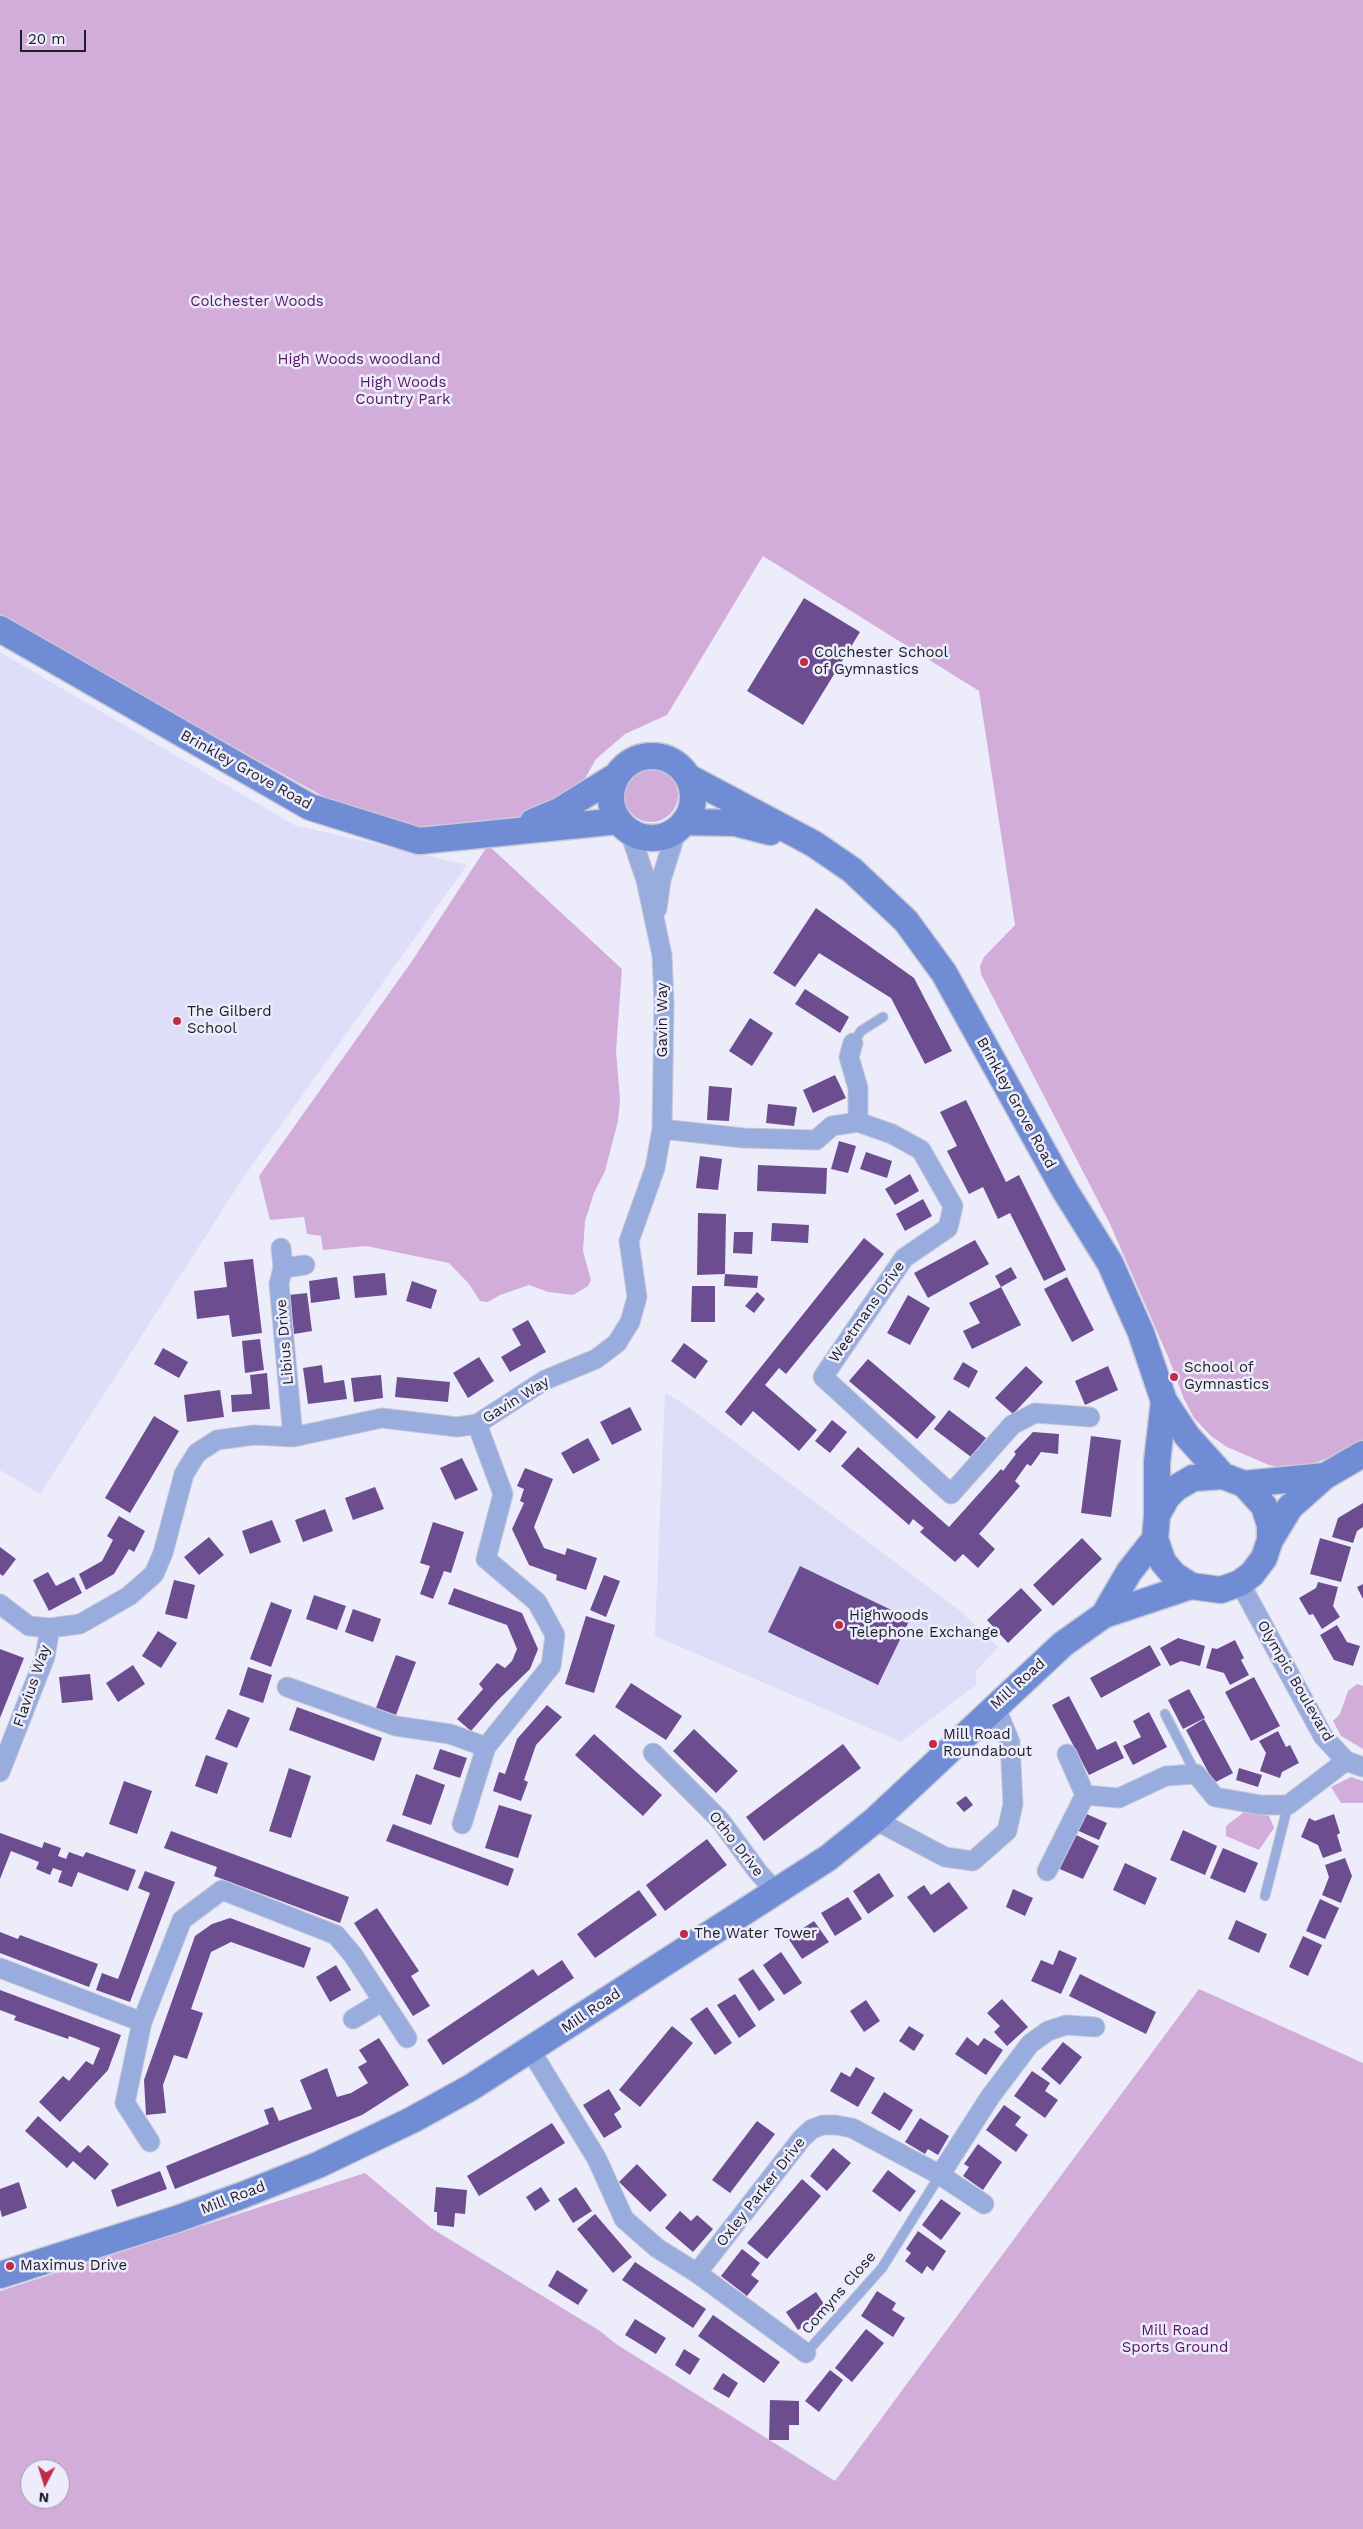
<!DOCTYPE html>
<html>
<head>
<meta charset="utf-8">
<style>
  body { margin:0 }
  #map { position:relative; width:1363px; height:2529px; overflow:hidden; background:#ececfb; font-family:"Work Sans",sans-serif }
  canvas { display:block }
  .north { position:absolute; left:20px; top:2459px; width:50px; height:50px; box-sizing:border-box; background:#ececfb; border:1px solid #9999a7; border-radius:50%; rotate:185deg; font-size:14px; font-weight:700; line-height:20px; text-align:center; color:#1d1d2a }
  .north::after { content:''; display:block; margin:auto; width:18px; height:22px; background:#bf2e46; clip-path:polygon(50% 0,100% 100%,50% 72%,0 100%) }
  .scale { position:absolute; left:20px; top:30px; width:66px; height:22px; box-sizing:border-box; border:2px solid #1d1d2a; border-top:0; padding-left:6px; font-size:15px; line-height:18px; white-space:nowrap; color:#1d1d2a; -webkit-text-stroke:4px #ececfb; paint-order:stroke }
</style>
</head>
<body>
<div id="map">
<canvas width="1363" height="2529"></canvas>
<div class="north">N</div>
<div class="scale">20 m</div>
</div>
<script>
const c = document.querySelector('canvas').getContext('2d');
c.lineJoin = 'round';
function paint(path, color) {
  c.fillStyle = color;
  c.fill(path, 'evenodd');
}
function toPath(rows) {
  const path = new Path2D();
  for (const r of rows) {
    if (r.length === 3) {
      path.moveTo(r[0] + r[2], r[1]);
      path.arc(r[0], r[1], r[2], 0, 2 * Math.PI);
      continue;
    }
    path.moveTo(r[0], r[1]);
    for (let i = 2; i < r.length; i += 2) path.lineTo(r[i], r[i + 1]);
  }
  return path;
}
function strokePath(path, color, width, dash) {
  c.strokeStyle = color;
  c.lineWidth = width;
  c.lineCap = dash ? 'butt' : 'round';
  c.setLineDash(dash || []);
  c.stroke(path);
}
function drawText(font, color, halo, rows, align = 'center') {
  c.font = font + ' "Work Sans",sans-serif';
  c.lineWidth = 5;
  c.setLineDash([]);
  c.textBaseline = 'middle';
  c.strokeStyle = halo;
  c.fillStyle = color;
  for (const [text, x, y, turn = 0] of rows) {
    c.save();
    c.translate(x, y);
    c.rotate((+turn || 0) * Math.PI / 180);
    c.textAlign = isNaN(turn) ? turn : align;
    if (halo) c.strokeText(text, 0, 0);
    c.fillText(text, 0, 0);
    c.restore();
  }
}
paint(toPath([
  [0,652,294,825,467,865,243,1178,40,1494,0,1470],
  [665,1393,683,1403,959,1610,998,1647,976,1671,976,1685,901,1742,655,1636]
]), '#dedef9');
paint(toPath([
  [0,0,1363,0,1363,1441,1342,1453,1314,1463,1298,1468,1283,1468,1269,1465,1227,1447,1211,1436,1194,1418,1184,1399,1169,1359,1110,1224,981,974,980,966,984,957,1015,925,979,691,763,556,667,715,625,734,596,759,583,782,522,819,413,830,349,810,317,793,21,629,0,614],
  [651,795,27],
  [488,845,622,969,616,1051,620,1099,618,1121,605,1171,594,1193,585,1221,583,1251,591,1280,588,1286,573,1295,548,1292,529,1285,500,1295,488,1302,480,1301,469,1284,449,1263,366,1246,323,1250,321,1236,307,1234,304,1217,270,1220,259,1176,412,961],
  [1357,1684,1363,1686,1363,1749,1341,1736,1333,1721,1340,1714,1348,1691],
  [1351,1777,1363,1781,1363,1803,1341,1803,1331,1787],
  [1244,1812,1269,1816,1274,1828,1259,1850,1226,1836,1226,1826],
  [1199,1989,1363,2063,1363,2529,0,2529,0,2291,365,2173,431,2228,600,2331,616,2344,835,2481],
  [30,2469,60,2469,60,2499,30,2499]
]), '#d3add9');
paint(toPath([
  [804,598,860,632,803,725,747,691],
  [816,908,914,978,952,1051,925,1064,891,998,819,953,795,987,773,973],
  [805,989,849,1017,840,1033,795,1004],
  [750,1018,773,1033,752,1066,729,1051],
  [835,1075,846,1098,813,1113,803,1090],
  [709,1086,732,1088,729,1121,707,1120],
  [966,1100,1006,1182,1019,1175,1066,1270,1044,1281,1010,1213,998,1219,983,1187,969,1194,947,1151,957,1146,940,1112],
  [768,1104,797,1107,794,1126,766,1123],
  [839,1141,856,1146,848,1173,831,1169],
  [866,1152,892,1161,887,1178,860,1169],
  [700,1156,722,1159,718,1190,696,1188],
  [758,1165,827,1168,826,1194,757,1191],
  [910,1174,919,1191,895,1205,885,1189],
  [923,1199,932,1216,905,1231,896,1214],
  [698,1213,726,1214,725,1274,697,1275],
  [772,1223,809,1225,808,1243,771,1241],
  [734,1232,753,1232,752,1254,733,1253],
  [864,1238,884,1254,786,1374,779,1368,765,1385,817,1430,799,1451,753,1411,741,1426,725,1412],
  [975,1240,989,1264,928,1298,914,1273],
  [253,1259,262,1333,232,1337,229,1315,197,1319,194,1291,227,1287,224,1262],
  [1011,1267,1017,1278,1001,1287,995,1276],
  [385,1273,387,1295,355,1298,353,1276],
  [725,1274,758,1276,757,1288,724,1286],
  [337,1277,340,1299,311,1303,309,1281],
  [1067,1277,1094,1330,1072,1342,1044,1289],
  [412,1281,437,1290,431,1309,406,1301],
  [692,1286,715,1286,715,1322,691,1322],
  [1001,1287,1021,1325,972,1349,963,1331,980,1323,969,1303],
  [757,1292,765,1299,754,1313,745,1306],
  [307,1293,312,1331,294,1334,289,1295],
  [908,1295,930,1308,910,1345,887,1333],
  [528,1320,546,1352,510,1372,501,1357,521,1345,512,1329],
  [260,1339,264,1370,245,1373,242,1341],
  [684,1343,708,1361,695,1379,671,1361],
  [163,1348,188,1362,179,1378,154,1364],
  [479,1357,494,1381,468,1398,453,1373],
  [868,1359,936,1417,917,1439,849,1381],
  [963,1362,978,1371,969,1388,953,1379],
  [322,1365,324,1383,344,1380,347,1399,308,1404,303,1368],
  [1026,1366,1043,1382,1013,1414,995,1398],
  [1108,1366,1118,1390,1085,1405,1075,1381],
  [267,1373,270,1409,232,1412,231,1395,252,1394,250,1375],
  [381,1375,383,1398,354,1402,351,1378],
  [397,1377,450,1382,448,1402,395,1397],
  [220,1390,224,1417,187,1422,184,1395],
  [630,1407,642,1430,612,1445,600,1422],
  [949,1410,986,1438,971,1457,934,1429],
  [154,1416,179,1431,130,1513,105,1498],
  [832,1420,847,1432,830,1453,815,1441],
  [1033,1432,1059,1434,1058,1454,1041,1452,1031,1466,1027,1464,1015,1481,1020,1486,979,1534,995,1549,978,1568,963,1554,955,1562,920,1532,924,1528,913,1519,909,1525,841,1466,858,1447,949,1527,1001,1469,1003,1471,1016,1454,1014,1452],
  [1091,1436,1121,1440,1111,1517,1081,1513],
  [588,1438,600,1460,573,1474,561,1453],
  [462,1458,478,1490,455,1500,440,1468],
  [525,1468,553,1479,534,1527,544,1548,565,1555,567,1548,597,1558,586,1590,556,1580,557,1575,529,1565,512,1529,524,1503,520,1501,524,1489,517,1486],
  [375,1487,384,1509,353,1520,345,1498],
  [1363,1503,1363,1527,1357,1531,1353,1543,1332,1537,1338,1518],
  [325,1509,333,1531,303,1542,295,1520],
  [119,1516,145,1531,134,1552,129,1549,114,1574,86,1590,79,1574,102,1561,113,1540,107,1536],
  [272,1520,281,1542,250,1554,242,1531],
  [433,1522,464,1532,451,1573,444,1571,433,1599,420,1594,430,1566,420,1563],
  [209,1537,224,1555,199,1575,184,1557],
  [1082,1538,1102,1559,1053,1606,1033,1585],
  [1320,1538,1351,1547,1341,1582,1310,1574],
  [0,1547,16,1559,3,1576,0,1574],
  [800,1566,910,1619,878,1685,768,1632],
  [48,1572,56,1586,74,1577,82,1593,49,1611,33,1580],
  [604,1575,620,1581,606,1617,590,1610],
  [174,1580,195,1585,187,1619,165,1614],
  [1318,1582,1338,1587,1333,1606,1340,1617,1322,1629,1313,1614,1309,1615,1299,1598,1316,1588],
  [1363,1584,1363,1599,1357,1587],
  [454,1588,522,1613,538,1649,530,1669,497,1701,471,1731,457,1719,483,1689,479,1684,497,1663,505,1668,512,1661,517,1649,507,1625,448,1604],
  [1021,1588,1042,1610,1008,1643,987,1620],
  [314,1595,346,1606,337,1630,306,1619],
  [271,1602,292,1610,271,1667,250,1659],
  [353,1609,381,1619,373,1642,345,1632],
  [586,1616,615,1625,594,1693,565,1684],
  [1337,1625,1347,1642,1360,1646,1353,1666,1334,1660,1320,1635],
  [158,1631,177,1643,161,1668,142,1656],
  [1178,1638,1205,1646,1200,1666,1181,1661,1170,1666,1160,1648],
  [1235,1640,1244,1658,1241,1660,1249,1675,1230,1685,1224,1673,1206,1668,1212,1648,1217,1649],
  [1150,1645,1161,1665,1101,1698,1090,1678],
  [0,1649,24,1658,0,1718],
  [396,1655,416,1662,396,1715,376,1708],
  [133,1665,145,1684,118,1702,106,1683],
  [248,1667,272,1675,263,1703,239,1695],
  [90,1674,93,1700,62,1703,59,1677],
  [1254,1677,1280,1726,1251,1741,1225,1692],
  [631,1683,682,1716,666,1740,615,1707],
  [1189,1689,1205,1718,1183,1729,1168,1700],
  [1069,1696,1097,1750,1116,1741,1124,1758,1089,1775,1052,1705],
  [547,1705,562,1717,536,1745,524,1780,528,1782,521,1801,493,1791,499,1772,505,1774,517,1739],
  [297,1707,382,1738,374,1761,289,1730],
  [228,1709,250,1718,237,1748,215,1739],
  [1149,1712,1167,1747,1133,1765,1123,1746,1141,1737,1133,1721],
  [1204,1719,1233,1773,1214,1783,1186,1730],
  [694,1729,738,1771,716,1793,673,1751],
  [1278,1731,1286,1747,1290,1745,1299,1763,1282,1772,1280,1778,1260,1771,1266,1753,1259,1741],
  [594,1734,662,1795,643,1816,575,1755],
  [843,1744,861,1768,764,1841,746,1817],
  [440,1749,467,1758,460,1778,433,1769],
  [206,1755,228,1763,217,1794,195,1786],
  [289,1768,311,1776,291,1838,269,1831],
  [1239,1768,1262,1775,1258,1787,1236,1780],
  [416,1774,445,1785,431,1825,402,1815],
  [124,1781,152,1791,137,1834,109,1824],
  [966,1796,973,1805,964,1812,956,1803],
  [499,1805,532,1815,518,1858,485,1848],
  [1080,1811,1107,1823,1099,1840,1072,1828],
  [1334,1814,1340,1833,1337,1835,1342,1851,1323,1858,1318,1845,1301,1837,1309,1818,1315,1821],
  [393,1824,514,1869,508,1886,386,1841],
  [1183,1830,1217,1846,1205,1875,1170,1860],
  [171,1831,349,1897,340,1923,214,1876,217,1867,164,1848],
  [1070,1832,1099,1846,1083,1879,1055,1867],
  [0,1833,42,1848,44,1842,61,1848,58,1856,66,1859,69,1852,83,1857,86,1852,136,1870,128,1891,78,1872,72,1887,58,1882,62,1871,53,1868,50,1875,36,1869,39,1862,11,1851,0,1879],
  [707,1839,727,1865,665,1911,646,1885],
  [1223,1848,1258,1863,1245,1893,1210,1878],
  [1345,1858,1352,1876,1341,1903,1322,1895,1329,1877,1325,1865],
  [1125,1863,1157,1878,1145,1905,1113,1890],
  [145,1871,175,1882,130,2002,96,1990,102,1973,118,1979,150,1893,138,1888],
  [879,1873,894,1896,868,1914,853,1891],
  [949,1882,968,1908,934,1933,907,1897,924,1885,931,1895],
  [1013,1889,1033,1898,1025,1916,1006,1907],
  [639,1890,657,1915,595,1958,577,1934],
  [848,1897,862,1919,835,1936,821,1913],
  [1320,1899,1339,1908,1325,1939,1306,1931],
  [377,1908,419,1971,411,1976,430,2006,413,2016,354,1923],
  [230,1918,311,1948,304,1968,231,1942,211,1952,191,2009,203,2013,187,2059,174,2055,163,2085,166,2113,146,2115,144,2080,195,1936,212,1924],
  [1236,1920,1267,1934,1259,1953,1228,1939],
  [814,1921,829,1942,802,1959,788,1938],
  [0,1932,18,1939,20,1935,98,1964,89,1987,0,1953],
  [1303,1936,1322,1945,1308,1976,1289,1967],
  [1059,1950,1077,1958,1061,1994,1031,1981,1041,1960,1053,1965],
  [781,1952,802,1983,784,1995,763,1965],
  [562,1960,574,1978,443,2065,427,2040,533,1969,538,1976],
  [336,1965,351,1990,330,2002,316,1977],
  [753,1969,775,2000,759,2011,738,1979],
  [1080,1974,1156,2012,1146,2034,1069,1996],
  [0,1990,121,2035,108,2070,60,2122,39,2102,63,2076,69,2081,86,2061,93,2065,100,2048,69,2036,68,2039,14,2020,16,2016,0,2010],
  [735,1994,756,2026,739,2038,717,2005],
  [1002,1999,1028,2027,1007,2046,994,2032,1000,2026,987,2013],
  [866,2000,880,2021,864,2032,850,2011],
  [707,2007,732,2043,715,2055,690,2019],
  [672,2026,693,2043,640,2107,619,2090],
  [909,2026,924,2035,914,2051,899,2041],
  [967,2037,978,2046,984,2038,1003,2050,986,2075,955,2054],
  [379,2038,409,2085,362,2115,175,2189,166,2166,269,2124,264,2110,273,2107,279,2121,312,2109,300,2080,327,2068,337,2097,351,2093,368,2083,358,2067,367,2062,359,2050],
  [1063,2042,1082,2057,1060,2085,1041,2069],
  [856,2067,875,2078,858,2107,830,2091,841,2072,850,2077],
  [1032,2071,1050,2083,1045,2091,1058,2100,1045,2118,1014,2096],
  [609,2089,621,2109,614,2114,622,2127,604,2138,583,2105],
  [884,2092,913,2110,900,2131,871,2113],
  [1004,2105,1021,2117,1015,2125,1028,2135,1016,2152,986,2130],
  [38,2116,80,2153,88,2145,109,2164,95,2180,73,2161,67,2168,25,2131],
  [920,2118,949,2136,938,2155,928,2149,925,2154,905,2142],
  [757,2121,775,2134,730,2193,712,2180],
  [552,2123,565,2143,479,2196,467,2176],
  [978,2144,1002,2162,983,2190,963,2176,969,2167,964,2164],
  [833,2148,851,2163,827,2191,810,2176],
  [637,2164,667,2195,650,2212,619,2182],
  [888,2170,916,2191,900,2212,872,2191],
  [160,2171,167,2189,117,2207,111,2190],
  [802,2179,821,2196,767,2259,747,2243],
  [19,2182,27,2208,2,2217,0,2209,0,2189],
  [436,2187,467,2190,465,2214,455,2213,454,2227,437,2225,437,2212,434,2212],
  [541,2187,550,2201,535,2211,526,2197],
  [576,2187,592,2211,573,2223,558,2199],
  [941,2199,961,2213,941,2240,922,2225],
  [680,2211,691,2221,697,2215,713,2229,693,2252,665,2228],
  [595,2214,632,2257,613,2273,577,2229],
  [918,2231,946,2251,933,2271,927,2266,922,2274,905,2261,911,2253,906,2249],
  [742,2249,760,2263,751,2275,759,2281,747,2296,721,2276],
  [635,2262,706,2309,693,2328,622,2280],
  [557,2270,588,2290,578,2305,548,2286],
  [877,2291,896,2303,892,2310,905,2318,893,2337,861,2316],
  [816,2292,828,2310,798,2330,786,2312],
  [713,2315,780,2362,764,2383,698,2336],
  [635,2319,666,2338,656,2354,625,2335],
  [866,2329,884,2343,852,2382,835,2368],
  [684,2349,700,2359,690,2375,675,2365],
  [830,2370,843,2380,819,2412,805,2401],
  [723,2373,738,2383,729,2398,713,2389],
  [770,2400,799,2401,799,2425,789,2425,789,2440,769,2440]
]), '#6c4d90');
const lane = toPath([
  [853,1043,861,1031,883,1017],
  [1165,1714,1196,1774],
  [1265,1896,1288,1805],
  [806,2353,882,2268,940,2175]
]);
const street = toPath([
  [657,909,661,880,677,829],
  [853,1043,849,1057,858,1088,858,1122],
  [662,1129,743,1138,816,1140,832,1126,858,1122,892,1134,921,1150,953,1206,948,1228,904,1258,823,1377,951,1494,1012,1425,1035,1413,1090,1417],
  [281,1248,283,1268,279,1284,293,1437],
  [283,1268,305,1265],
  [1240,1583,1323,1736,1346,1761,1363,1767],
  [0,1604,29,1626,50,1628,80,1624,129,1596,154,1574,163,1553,184,1474,197,1453,217,1440,254,1435,293,1437,382,1418,457,1427,477,1424,545,1380,596,1359,617,1343,630,1322,637,1297,629,1241,655,1168,662,1129,664,1003,662,955,646,880,629,830],
  [287,1687,396,1726,450,1734,486,1747],
  [653,1753,720,1820,758,1872,776,1892],
  [0,1772,45,1657,50,1628],
  [1085,1795,1119,1798,1166,1776,1196,1774,1215,1797,1261,1805,1288,1805,1346,1761],
  [875,1820,945,1857,973,1861,1007,1831,1013,1804,1010,1742,995,1706],
  [462,1824,486,1747,551,1666,555,1635,537,1602,486,1559,503,1494,477,1424],
  [1047,1871,1085,1795,1067,1754],
  [0,1968,142,2022],
  [353,2019,383,2001],
  [531,2051,597,2159,624,2219,657,2248,697,2273,802,2138,812,2129,823,2125,836,2125,852,2128,940,2175,984,2204],
  [150,2142,125,2103,142,2022,182,1920,222,1890,336,1935,353,1955,407,2038],
  [940,2175,990,2097,1030,2044,1048,2031,1066,2025,1095,2027],
  [697,2273,806,2353]
]);
const secondary = toPath([
  [0,629,310,807,419,841,619,821],
  [652,797,41],
  [688,777,814,844,852,870,906,921,944,973,1064,1189,1110,1263,1141,1333,1164,1401,1187,1436,1223,1476],
  [533,822,559,811,616,776],
  [684,822,735,823,770,832],
  [1244,1484,1325,1476],
  [1157,1515,1157,1462,1164,1401],
  [1270,1540,1270,1525,1264,1506,1244,1484,1223,1476,1193,1478,1176,1488,1167,1497,1157,1515,1155,1539,1163,1562,1174,1575,1191,1586,1221,1590,1240,1583,1252,1574,1264,1558,1270,1540,1290,1507,1325,1476,1363,1454],
  [1104,1615,1129,1572,1155,1539],
  [0,2275,177,2219,243,2195,318,2165,412,2120,470,2088,828,1858,875,1820,1063,1644,1104,1615,1191,1586]
]);
strokePath(lane, '#c7c7d5', 11);
strokePath(street, '#c7c7d5', 21);
strokePath(secondary, '#c7c7d5', 29);
strokePath(lane, '#98adde', 9);
strokePath(street, '#98adde', 19);
strokePath(secondary, '#708cd4', 26);
for (const [x, y, r, color] of [
  [804,662,5,"#bf2e46"],
  [177,1021,5,"#bf2e46"],
  [1174,1377,5,"#bf2e46"],
  [839,1625,5,"#bf2e46"],
  [933,1744,5,"#bf2e46"],
  [684,1934,5,"#bf2e46"],
  [10,2266,5,"#bf2e46"]
]) {
  const dot = new Path2D();
  dot.arc(x, y, r, 0, 2 * Math.PI);
  c.fillStyle = color;
  c.fill(dot);
  strokePath(dot, '#ececfb', 2);
}
drawText('15px', '#571461', '#ececfb', [
  ["Colchester Woods",257,302],
  ["High Woods woodland",359,360],
  ["High Woods",403,383],
  ["Country Park",403,400],
  ["Mill Road",1175,2331],
  ["Sports Ground",1175,2348]
]);
drawText('15px', '#1d1d2a', '#ececfb', [
  ["Colchester School",814,653],
  ["of Gymnastics",814,670],
  ["The Gilberd",187,1012],
  ["School",187,1029],
  ["School of",1184,1368],
  ["Gymnastics",1184,1385],
  ["Highwoods",849,1616],
  ["Telephone Exchange",849,1633],
  ["Mill Road",943,1735],
  ["Roundabout",943,1752],
  ["The Water Tower",694,1934],
  ["Maximus Drive",20,2266]
], 'left');
drawText('15px', '#1d1d2a', '#ececfb', [
  ["Brinkley Grove Road",246,770,29],
  ["Gavin Way",663,1020,-90],
  ["Brinkley Grove Road",1016,1103,61],
  ["Weetmans Drive",867,1312,-55],
  ["Libius Drive",285,1342,-95],
  ["Gavin Way",516,1400,-32],
  ["Olympic Boulevard",1295,1681,60],
  ["Mill Road",1018,1684,-42],
  ["Flavius Way",32,1686,-71],
  ["Otho Drive",736,1844,52],
  ["Mill Road",591,2011,-34],
  ["Oxley Parker Drive",761,2192,-52],
  ["Mill Road",233,2198,-21],
  ["Comyns Close",839,2293,-49]
]);
</script>
</body>
</html>
